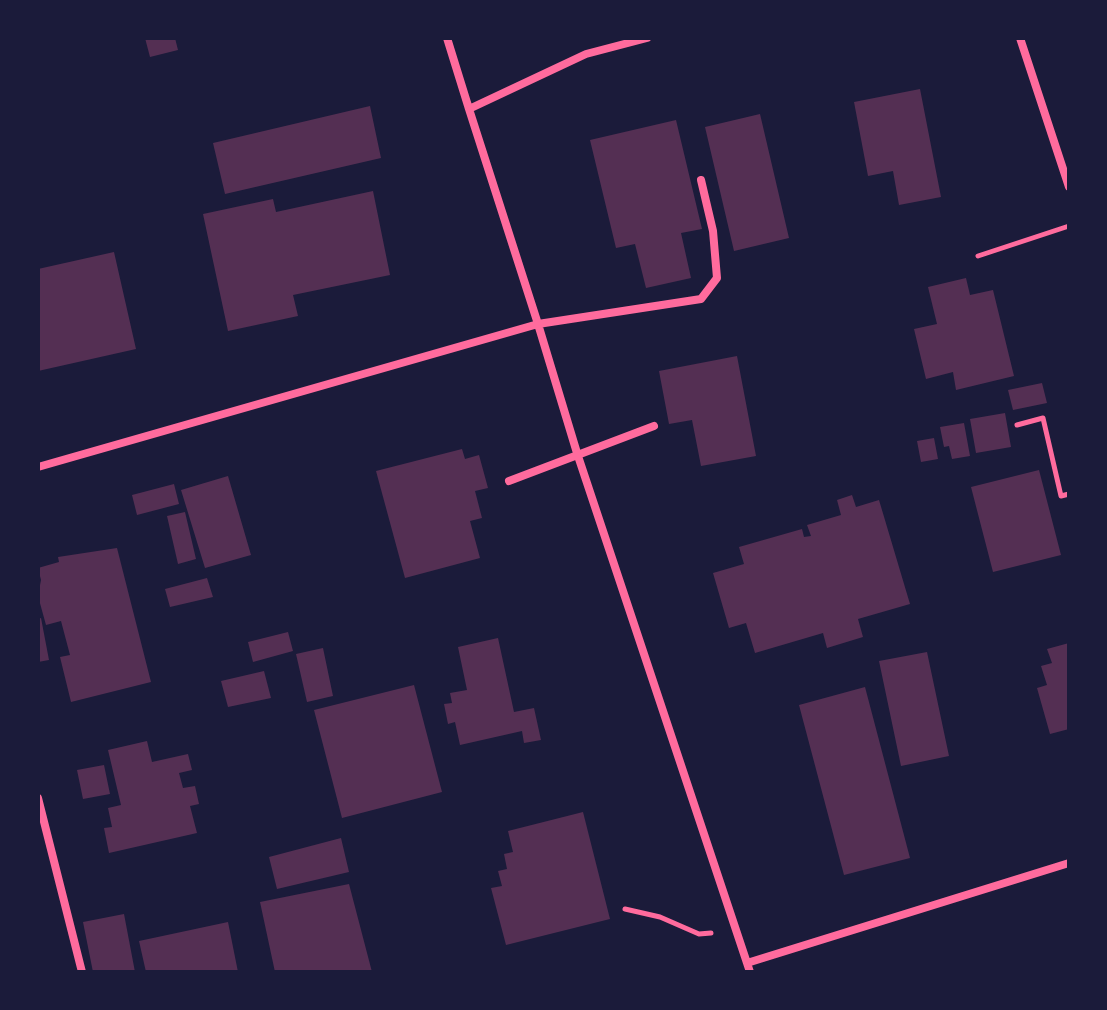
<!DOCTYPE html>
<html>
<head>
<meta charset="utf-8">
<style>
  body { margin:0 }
  #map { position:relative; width:1107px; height:1010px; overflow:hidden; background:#1b1b3a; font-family:Mulish,sans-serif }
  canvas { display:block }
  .frame { position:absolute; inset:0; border:40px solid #1b1b3a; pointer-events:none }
</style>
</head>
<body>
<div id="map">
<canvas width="1107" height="1010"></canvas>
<div class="frame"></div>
</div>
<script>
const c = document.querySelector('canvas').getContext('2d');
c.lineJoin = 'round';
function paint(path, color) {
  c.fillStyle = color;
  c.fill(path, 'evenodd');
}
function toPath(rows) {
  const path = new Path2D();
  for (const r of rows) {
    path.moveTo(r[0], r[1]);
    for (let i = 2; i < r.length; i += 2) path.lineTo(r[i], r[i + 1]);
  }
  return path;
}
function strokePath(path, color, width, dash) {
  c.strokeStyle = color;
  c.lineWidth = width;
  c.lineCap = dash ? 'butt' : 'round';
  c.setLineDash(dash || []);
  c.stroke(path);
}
paint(toPath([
  [145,38,175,38,178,50,150,57],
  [920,89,941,197,899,205,893,171,868,176,854,102],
  [370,106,381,158,225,194,213,143],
  [760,114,789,238,734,251,705,127],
  [676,120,702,229,681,233,691,278,646,288,635,244,616,248,590,140],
  [373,191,390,275,293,295,298,316,228,331,203,214,273,199,276,212],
  [114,252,136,349,38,371,38,269],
  [966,278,970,295,993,290,1014,376,956,390,953,372,926,379,914,329,937,324,928,287],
  [737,356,756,456,701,466,692,420,669,424,659,371],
  [1042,383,1047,403,1013,410,1008,390],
  [1005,413,1011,447,976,453,970,419],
  [964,423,970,456,952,459,949,446,944,447,940,427],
  [934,438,938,459,921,462,917,441],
  [462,449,465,459,479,455,488,488,475,491,482,518,470,521,480,558,405,578,376,471],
  [1039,470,1061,555,993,572,971,487],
  [228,476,251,555,205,568,181,490],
  [174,484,179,504,137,515,132,495],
  [852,495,856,507,879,500,910,604,858,619,863,637,827,648,823,633,755,653,746,623,729,628,713,573,744,564,739,547,802,529,804,537,811,536,807,525,841,515,837,500],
  [185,512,196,559,178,564,167,516],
  [117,548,151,682,71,702,60,657,70,655,61,621,46,625,38,596,41,580,38,568,59,562,58,557],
  [207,578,213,597,170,607,165,589],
  [41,618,49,660,38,662,38,619],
  [288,632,293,651,253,662,248,642],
  [498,638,514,712,534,708,541,740,524,743,522,731,460,745,455,722,448,724,444,704,452,703,450,693,467,690,458,647],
  [1069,643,1069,729,1050,734,1037,688,1047,685,1041,666,1052,663,1047,649],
  [323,648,333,696,307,702,296,654],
  [927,652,949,756,901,766,879,661],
  [264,671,271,698,228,707,221,681],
  [414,685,442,792,342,818,314,710],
  [865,687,910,858,844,875,799,705],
  [147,741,152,762,188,754,192,770,179,773,183,788,195,786,199,804,190,806,197,833,109,853,104,828,112,827,108,808,121,805,108,750],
  [104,765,110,794,83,799,77,770],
  [583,812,610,919,506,945,491,888,502,886,498,871,507,869,504,854,513,852,508,831],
  [341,838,349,872,277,889,269,857],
  [349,884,372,972,275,972,260,902],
  [124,914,135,972,93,972,83,922],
  [228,922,238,972,146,972,139,941]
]), '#542f53');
strokePath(toPath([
  [978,256,1069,226],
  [1017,425,1043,418,1061,496,1069,494],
  [625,909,660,917,699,934,711,933]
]), '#ff6b9d', 5);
strokePath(toPath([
  [447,38,469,109],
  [647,38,586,54,469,109,538,324,701,299,717,278,713,231,701,180],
  [1020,38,1069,187],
  [38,467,538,324,577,453,747,963],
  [509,481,654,426],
  [38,798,82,972],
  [750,972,747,963,1069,863]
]), '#ff6b9d', 8);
</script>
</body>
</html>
